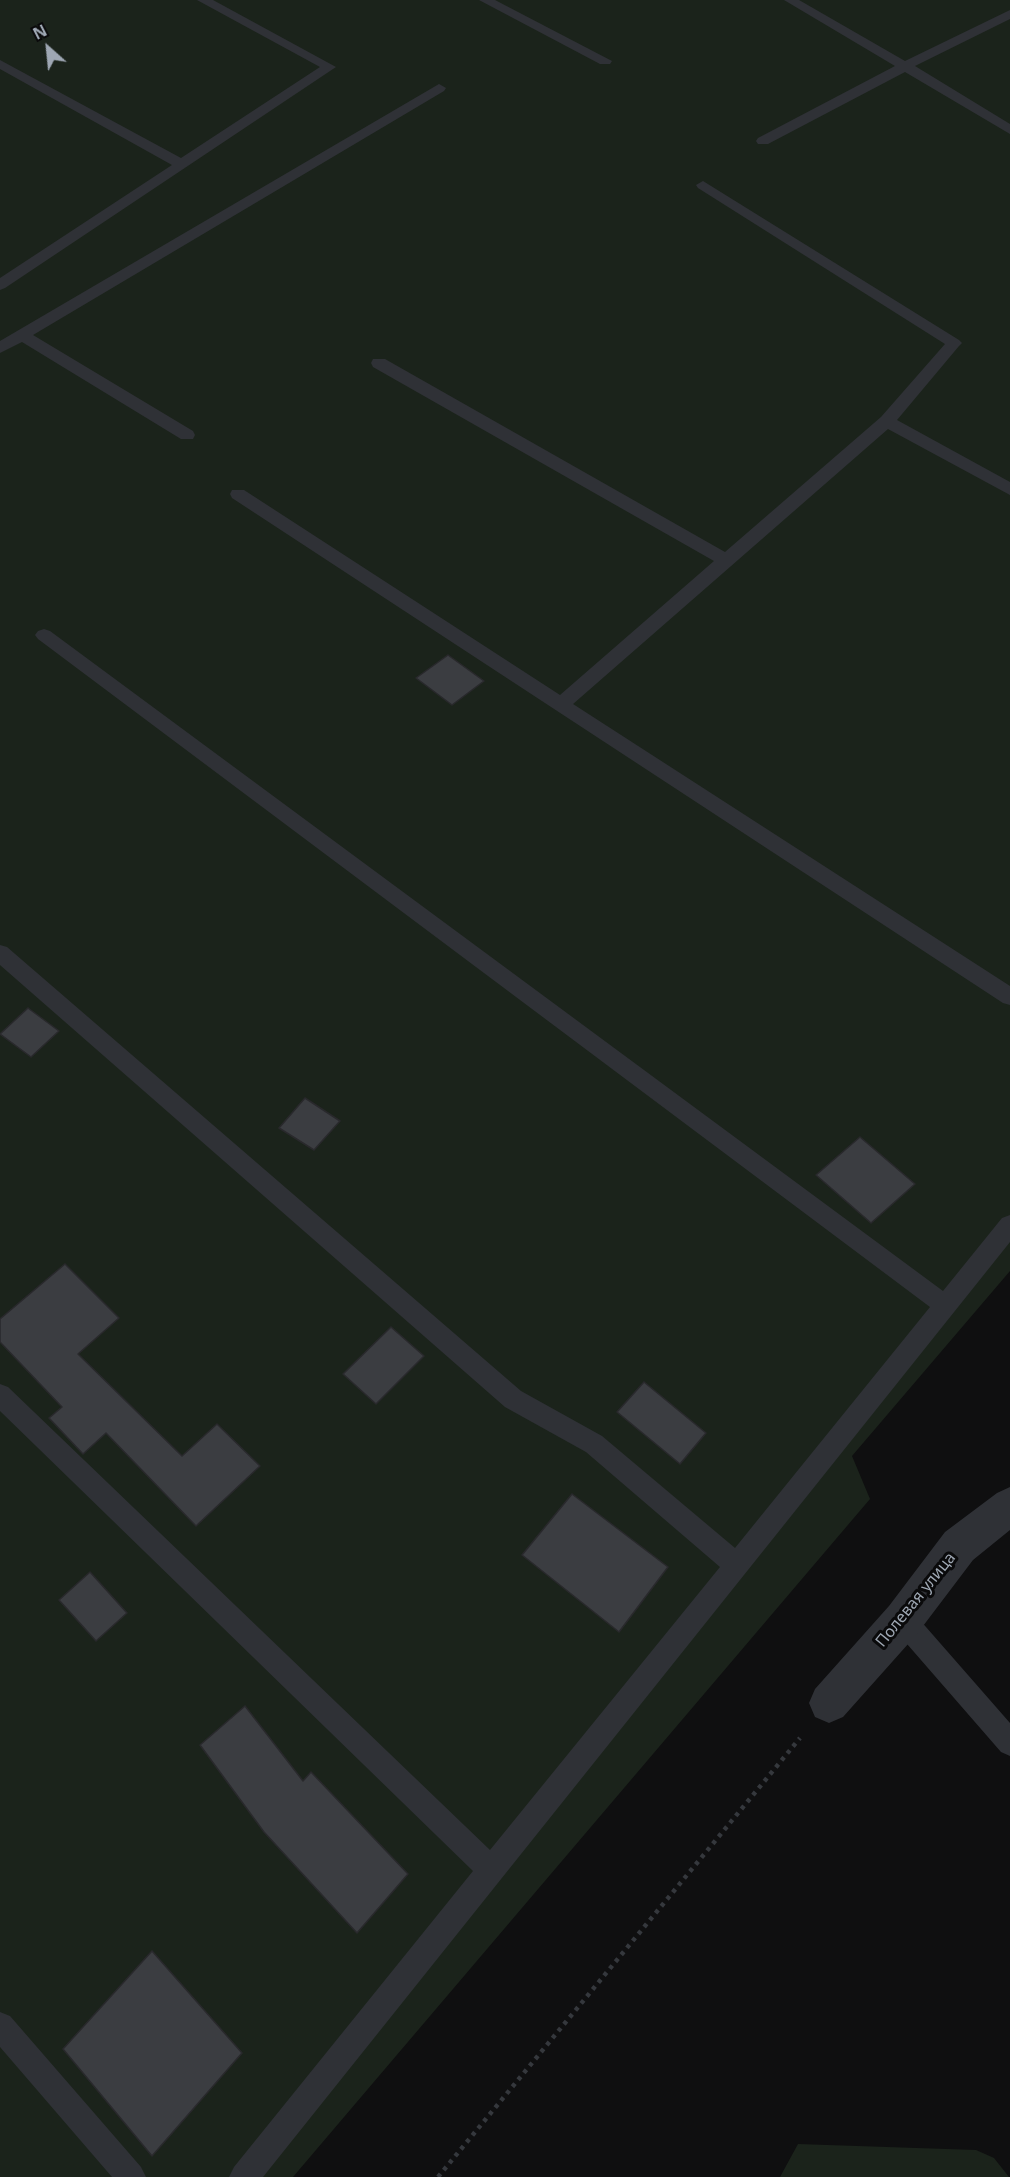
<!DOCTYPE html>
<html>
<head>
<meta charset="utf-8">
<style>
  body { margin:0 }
  #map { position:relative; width:1010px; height:2177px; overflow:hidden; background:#0f0f10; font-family:"Noto Sans",sans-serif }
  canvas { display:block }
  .north { position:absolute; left:18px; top:18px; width:60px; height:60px; -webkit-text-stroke:4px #0a0a0b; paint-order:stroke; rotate:333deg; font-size:16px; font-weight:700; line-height:24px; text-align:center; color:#9ea7b3 }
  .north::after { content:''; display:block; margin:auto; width:21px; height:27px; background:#9ea7b3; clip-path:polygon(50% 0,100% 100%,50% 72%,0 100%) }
</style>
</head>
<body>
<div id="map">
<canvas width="1010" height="2177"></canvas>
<div class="north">N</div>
</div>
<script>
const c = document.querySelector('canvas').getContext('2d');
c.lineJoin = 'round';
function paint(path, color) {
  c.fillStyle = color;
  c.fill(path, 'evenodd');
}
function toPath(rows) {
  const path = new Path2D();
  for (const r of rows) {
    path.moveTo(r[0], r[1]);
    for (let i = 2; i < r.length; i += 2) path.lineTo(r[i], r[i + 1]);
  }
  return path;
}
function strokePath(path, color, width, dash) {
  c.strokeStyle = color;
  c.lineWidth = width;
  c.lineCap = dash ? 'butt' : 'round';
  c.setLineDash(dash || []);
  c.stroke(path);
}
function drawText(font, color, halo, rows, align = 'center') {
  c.font = font + ' "Noto Sans",sans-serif';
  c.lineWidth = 6;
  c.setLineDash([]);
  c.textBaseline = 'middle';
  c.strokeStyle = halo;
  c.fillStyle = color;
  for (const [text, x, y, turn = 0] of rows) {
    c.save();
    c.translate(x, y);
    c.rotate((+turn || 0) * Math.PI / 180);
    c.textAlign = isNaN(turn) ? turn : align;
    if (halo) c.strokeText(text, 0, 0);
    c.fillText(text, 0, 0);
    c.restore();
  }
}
paint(toPath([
  [0,0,1010,0,1010,1271,852,1456,870,1499,293,2177,0,2177],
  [798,2144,976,2150,994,2158,1009,2177,780,2177]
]), '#1b231b');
const building = toPath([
  [448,655,484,681,452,705,416,678,448,655],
  [28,1008,59,1031,31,1057,0,1034,28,1008],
  [305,1098,340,1121,314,1150,279,1128,305,1098],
  [860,1137,915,1184,871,1223,816,1175,860,1137],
  [65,1264,119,1318,78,1354,182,1456,217,1424,260,1466,196,1526,106,1433,83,1454,49,1418,62,1407,0,1342,0,1319,65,1264],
  [391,1327,424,1356,376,1404,343,1374,391,1327],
  [644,1382,706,1433,680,1464,617,1412,644,1382],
  [572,1494,668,1567,619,1632,522,1555,572,1494],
  [90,1572,127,1613,96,1641,59,1600,90,1572],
  [245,1706,303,1781,311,1772,408,1874,357,1933,264,1832,200,1745,245,1706],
  [152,1951,242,2053,152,2156,63,2049,152,1951]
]);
paint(building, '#3b3d41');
strokePath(building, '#29292c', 1.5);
strokePath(toPath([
  [438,2177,800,1738]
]), '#35383d', 4.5, [4, 5]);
paint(toPath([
  [197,0,213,0,336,67,5,288,0,290,0,278,172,165,0,69,0,60,181,158,320,67,197,0],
  [479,0,495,0,612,61,610,64,600,64,479,0],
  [784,0,799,0,905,61,1010,10,1010,19,915,66,1010,124,1010,134,905,72,768,144,758,144,756,141,758,138,895,66,784,0],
  [439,84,446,88,444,91,33,335,193,431,195,435,193,439,181,439,22,342,0,353,0,341,439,84],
  [703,181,959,340,962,343,959,346,897,420,1010,482,1010,495,888,429,573,704,1010,986,1010,1005,1003,1003,232,498,230,494,232,490,244,490,560,695,714,561,373,367,371,363,373,359,385,359,725,552,881,417,945,344,698,188,696,185,703,181],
  [44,629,50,631,943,1291,1002,1218,1010,1215,1010,1242,263,2177,229,2177,234,2167,473,1871,0,1411,0,1384,8,1387,490,1850,720,1567,586,1452,505,1407,0,965,0,945,7,947,521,1391,602,1436,735,1548,930,1307,38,639,35,635,38,631,44,629],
  [903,1608,912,1611,1010,1723,1010,1756,1001,1752,894,1629,891,1620,894,1611,903,1608],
  [0,2012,10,2016,141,2167,146,2177,112,2177,0,2047,0,2012]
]), '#2f3136');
paint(toPath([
  [1010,1487,1010,1530,973,1560,917,1634,843,1717,829,1723,815,1717,809,1703,815,1689,889,1606,945,1532,997,1493,1010,1487]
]), '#2f3136');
drawText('16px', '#9ea7b3', '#0a0a0b', [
  ["Полевая улица",916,1600,-51]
]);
</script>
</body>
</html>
